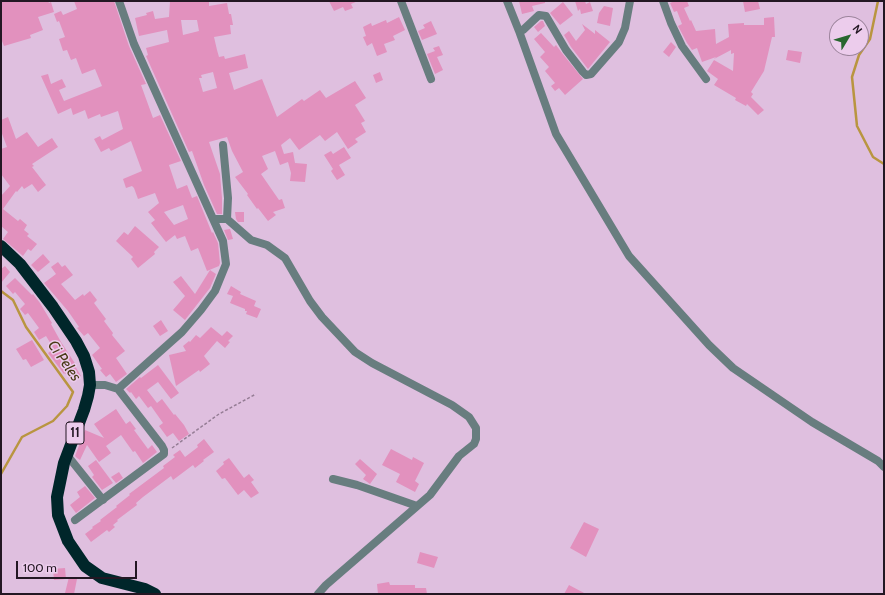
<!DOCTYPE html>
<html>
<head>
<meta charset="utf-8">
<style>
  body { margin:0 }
  #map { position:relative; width:885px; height:595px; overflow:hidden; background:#dfbfdf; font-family:Cabin,sans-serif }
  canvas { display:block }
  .frame { position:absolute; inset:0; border:2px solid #231723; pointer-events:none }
  .north { position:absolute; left:829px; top:16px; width:40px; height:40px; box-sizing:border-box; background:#ecccec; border:1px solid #9c849c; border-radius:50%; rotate:52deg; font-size:11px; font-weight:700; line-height:16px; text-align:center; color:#231723 }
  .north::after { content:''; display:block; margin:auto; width:14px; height:18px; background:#28662f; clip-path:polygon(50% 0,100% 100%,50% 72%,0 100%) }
  .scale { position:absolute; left:16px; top:561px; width:121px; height:18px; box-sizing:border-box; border:2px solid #231723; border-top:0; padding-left:5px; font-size:12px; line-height:14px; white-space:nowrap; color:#231723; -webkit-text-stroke:3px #ecccec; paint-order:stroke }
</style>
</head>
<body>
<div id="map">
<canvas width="885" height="595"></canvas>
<div class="frame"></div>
<div class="north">N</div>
<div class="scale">100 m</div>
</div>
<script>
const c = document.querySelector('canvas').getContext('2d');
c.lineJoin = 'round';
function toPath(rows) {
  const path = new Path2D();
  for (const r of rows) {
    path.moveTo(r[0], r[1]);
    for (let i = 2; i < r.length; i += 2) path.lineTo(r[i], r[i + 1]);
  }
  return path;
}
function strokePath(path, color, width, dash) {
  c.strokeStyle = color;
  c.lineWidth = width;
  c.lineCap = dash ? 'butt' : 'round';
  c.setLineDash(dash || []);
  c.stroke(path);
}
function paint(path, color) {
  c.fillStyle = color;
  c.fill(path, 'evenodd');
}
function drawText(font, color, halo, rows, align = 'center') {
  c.font = font + ' Cabin,sans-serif';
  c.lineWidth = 3;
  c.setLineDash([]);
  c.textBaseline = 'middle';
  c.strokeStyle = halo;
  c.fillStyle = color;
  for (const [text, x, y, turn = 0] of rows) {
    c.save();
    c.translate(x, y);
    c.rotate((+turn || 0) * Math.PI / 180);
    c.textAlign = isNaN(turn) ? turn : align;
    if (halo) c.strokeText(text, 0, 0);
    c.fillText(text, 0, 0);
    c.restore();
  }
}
strokePath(toPath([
  [878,1,870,39,859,55,852,77,857,126,873,157,884,164],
  [1,291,13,300,26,327,73,392,67,406,53,421,22,437,1,474]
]), '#b99540', 2.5);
paint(toPath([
  [1,1,48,1,49,3,51,2,54,12,38,17,43,30,30,35,31,38,4,46,2,41,1,42],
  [74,1,114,1,129,46,146,84,141,85,153,118,160,115,181,161,169,165,177,189,187,185,192,198,197,196,212,233,213,232,218,243,220,263,219,266,207,271,198,248,191,251,185,236,177,239,175,235,166,242,151,223,155,220,148,212,159,203,155,193,138,199,134,188,132,186,126,188,123,179,142,171,131,141,111,151,109,148,101,152,94,139,100,136,102,140,123,129,118,111,101,117,100,114,88,119,85,110,73,115,71,108,58,114,41,76,48,74,51,84,62,79,66,87,59,90,64,101,102,86,95,69,82,74,76,58,71,60,67,50,63,51,59,39,65,37,59,21,57,22,54,14,61,11,63,15,77,9],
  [183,205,188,219,174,225,164,212],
  [170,1,209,1,209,6,227,3,229,14,231,14,233,25,230,25,231,34,214,37,217,50,219,57,224,56,225,59,245,54,248,68,229,73,234,90,262,79,277,117,302,99,304,101,320,90,326,98,355,81,366,98,355,105,365,121,361,123,366,132,355,139,358,142,348,149,337,132,325,141,320,135,299,150,290,138,281,145,284,154,293,152,295,163,307,164,305,182,290,181,291,173,288,162,280,165,275,151,262,156,268,169,261,174,279,200,282,199,285,208,273,212,276,215,268,221,258,208,257,209,247,195,248,194,235,177,243,172,232,151,227,137,209,142,220,174,222,198,222,214,217,214,204,185,192,151,189,152,146,56,148,55,146,48,169,42,167,30,139,36,135,18,147,15,146,13,153,11,155,19,169,17],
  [181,20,197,20,199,31,183,35],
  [213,72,217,88,203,92,199,78,202,78,201,75],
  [329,1,358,1,351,4,353,8,345,11,343,7,334,11],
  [519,1,545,1,545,3,532,6,534,11,522,14],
  [575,1,585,1,586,4,590,2,593,11,581,14,580,9,578,11],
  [675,1,687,1,689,6,684,8,690,21,691,20,696,31,715,29,716,44,729,37,728,24,744,23,744,25,764,25,764,18,774,17,775,37,772,37,764,71,751,92,753,94,751,97,764,110,758,115,747,104,746,106,735,100,736,98,714,85,718,79,707,71,714,60,733,71,734,53,731,54,731,50,714,59,716,57,702,62,697,48,692,50,687,43,678,26,682,24,677,11,674,12,670,3],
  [743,1,758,1,760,9,745,12],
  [563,2,573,15,560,25,550,13],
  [604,6,613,8,610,26,597,23,599,13],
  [399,17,405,30,393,36,395,40,384,44,387,52,377,56,372,43,367,46,363,37,366,36,363,27,371,23,372,26,386,20,387,23],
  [431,21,437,34,422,40,418,31,425,28,423,25],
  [541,21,543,21,545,26,538,32,534,27],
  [582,24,595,34,595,30,610,42,588,69,571,47,564,35,569,31,576,41,585,30],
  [541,33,554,47,556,45,562,53,583,79,565,95,559,88,555,91,551,86,555,83,545,71,549,67,540,57,545,52,534,39],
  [671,42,676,47,669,57,663,52],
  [439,46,443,55,437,57,443,70,435,74,427,54,435,51,433,48],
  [788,50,802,52,800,63,786,60],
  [380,72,383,80,376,83,373,75],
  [8,117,16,139,27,132,38,147,52,138,58,147,32,164,34,166,32,167,46,185,38,192,32,184,24,189,22,186,17,192,16,191,3,209,18,221,20,219,27,225,24,230,29,234,27,236,37,244,31,251,28,249,23,256,3,239,8,232,1,226,1,196,10,186,1,174,1,149,7,147,1,131,1,120],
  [344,147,351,158,339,165,345,175,337,180,331,171,333,169,324,155,331,151,333,154],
  [235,212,244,212,244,222,238,222,236,219],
  [135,226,159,247,154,252,155,254,138,268,131,259,133,257,116,241,124,232,128,235],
  [230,229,233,239,228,240,224,230],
  [43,254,50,262,38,272,31,265],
  [58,262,62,267,65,265,73,275,61,284,75,300,83,294,84,296,90,291,97,300,94,303,106,319,104,321,113,333,112,335,125,351,116,358,127,374,116,382,110,374,106,377,100,370,102,369,92,355,100,348,88,333,84,336,77,328,79,327,68,311,44,283,56,274,51,267],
  [5,266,10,272,1,283,1,269],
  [210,270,216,274,210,288,185,320,173,310,185,296,173,282,181,276,195,294],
  [15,278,32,295,33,294,40,303,52,323,51,324,61,342,76,365,75,366,81,376,72,382,65,373,64,374,48,353,54,349,46,336,39,340,34,332,39,328,28,313,25,315,20,309,25,304,15,292,13,294,6,286],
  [231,286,241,292,240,294,256,301,254,306,261,309,257,318,246,314,247,311,245,311,245,309,230,303,233,296,227,294],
  [161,320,168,331,160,336,153,326],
  [211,327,222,336,227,331,233,336,228,341,230,342,225,348,217,341,204,356,210,364,200,372,199,370,176,386,169,355,186,351,183,346,189,341,190,342,196,335,200,338],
  [32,340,44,360,31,367,26,359,23,360,16,349],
  [158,365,179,393,171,399,158,382,147,390,157,403,162,399,174,415,175,414,184,425,189,434,179,441,173,433,167,437,159,426,163,423,151,406,148,408,139,396,136,399,131,392,130,393,126,389,140,377,141,378],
  [116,409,126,424,130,421,136,429,134,430,148,449,152,445,157,452,143,463,135,451,133,452,121,435,106,446,111,453,99,462,87,445,80,460,77,458,75,456,85,430,104,438,94,424],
  [204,439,214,452,203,460,204,461,195,468,193,465,173,480,171,476,143,497,136,503,137,505,117,520,118,521,113,525,115,527,109,532,107,530,91,542,85,534,93,528,92,527,101,521,100,520,113,510,117,507,116,506,130,495,129,494,164,468,163,466,175,457,173,455,180,450,185,457,198,447,197,445],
  [391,449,412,460,413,457,424,463,415,481,419,484,415,492,396,482,400,474,382,465],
  [229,458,244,478,249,474,254,480,251,482,259,493,251,498,244,490,238,495,225,478,222,479,216,471,224,464,223,462],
  [360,459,377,474,370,484,363,479,366,475,355,464],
  [96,460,113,483,102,490,92,477,94,475,88,466],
  [119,472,123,478,116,483,111,477],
  [85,486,95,498,76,513,70,505,80,497,77,492],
  [584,522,599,529,586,557,570,548],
  [420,552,438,557,434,568,417,563],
  [65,568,66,579,54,580,53,569],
  [69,577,77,579,74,594,65,593],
  [389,582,390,585,415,585,415,588,426,588,427,594,378,594,377,584],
  [569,585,586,594,564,594]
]), '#e291be');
strokePath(toPath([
  [172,448,219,414,256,394]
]), '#957d95', 1.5, [3, 2]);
strokePath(toPath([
  [401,1,431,79],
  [507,1,519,31,556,134,629,256,709,345,733,368,812,422,878,461,884,467],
  [663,1,671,23,682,46,706,79],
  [519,31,523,30,539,15,546,16,566,50,583,72,586,75,591,74,619,42,625,28,630,1],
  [223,145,228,198,227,219],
  [214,219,227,219,251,240,267,245,285,258,310,301,322,317,355,352,372,363,452,405,469,417,476,428,476,439,474,444,459,456,430,495,326,585,318,594],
  [90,385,105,385,118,389,182,332,201,310,215,291,226,264,223,241,134,44,119,1],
  [67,455,103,500],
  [333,479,357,485,417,506],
  [75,520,164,454,164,450,162,446,118,389]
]), '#687d7f', 8);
strokePath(toPath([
  [1,246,20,264,53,307,76,341,84,356,89,372,90,385,88,396,84,410,64,463,57,497,58,515,68,541,85,566,102,578,145,589,155,594]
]), '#00262a', 12);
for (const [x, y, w] of [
  [75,433,18]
]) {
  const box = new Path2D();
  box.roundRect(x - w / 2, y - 11, w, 22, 3);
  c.fillStyle = '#ecccec';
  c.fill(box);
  strokePath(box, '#231723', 1);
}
drawText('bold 13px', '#231723', null, [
  ["11",75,433]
]);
drawText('italic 15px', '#4a3a16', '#ecccec', [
  ["Ci Peles",64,361,55]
]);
</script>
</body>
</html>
